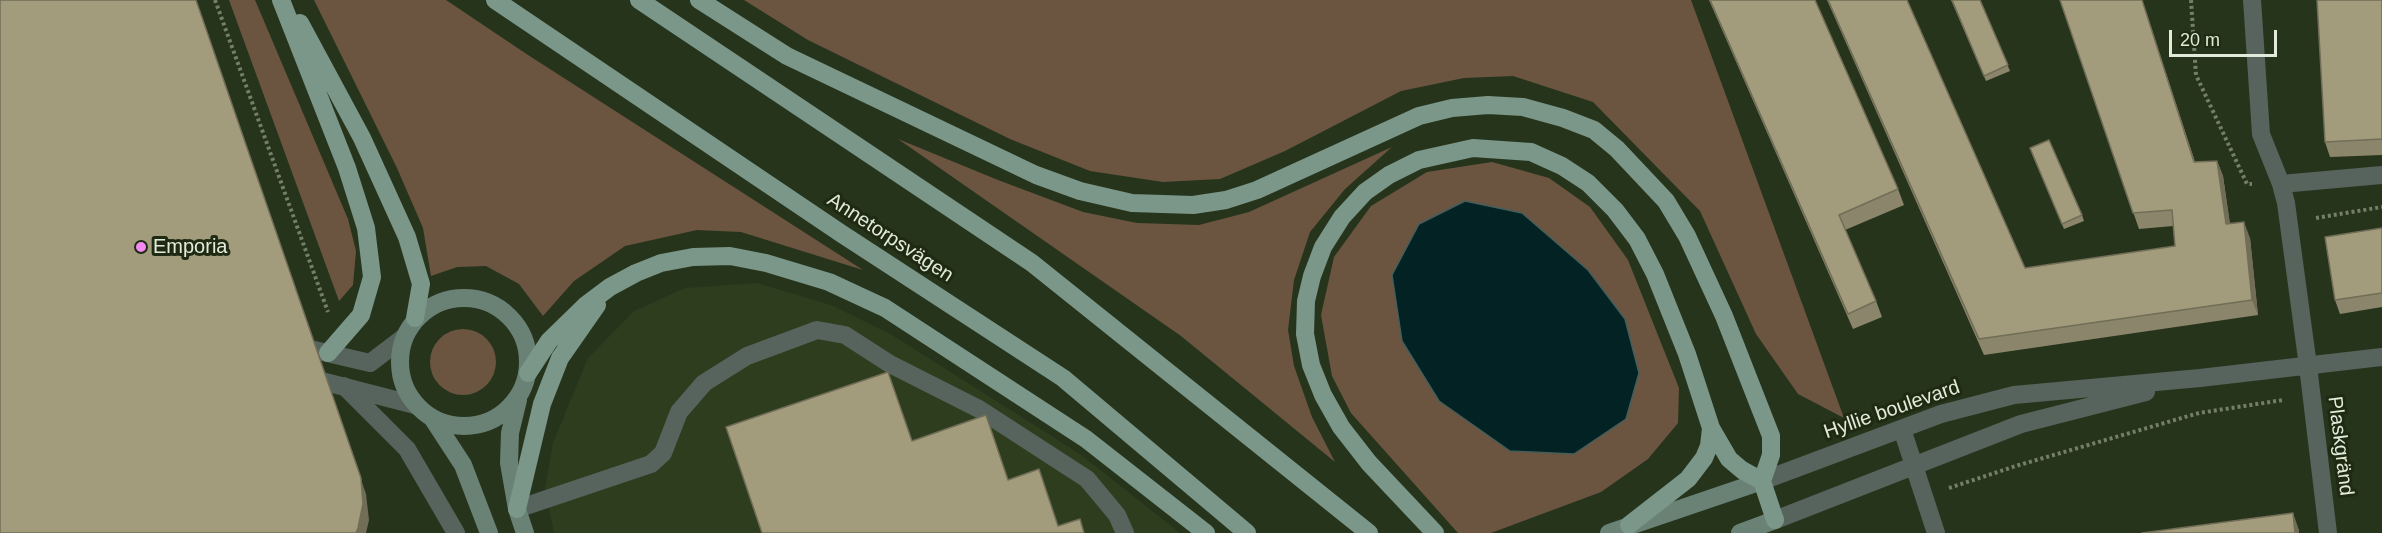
<!DOCTYPE html>
<html>
<head>
<meta charset="utf-8">
<style>
  body { margin:0 }
  #map { position:relative; width:2382px; height:533px; overflow:hidden; background:#27341c; font-family:Arial,sans-serif }
  canvas { display:block }
  .scale { position:absolute; left:2169px; top:30px; width:108px; height:27px; box-sizing:border-box; border:3px solid #e2ebdb; border-top:0; padding-left:8px; font-size:18px; line-height:21px; white-space:nowrap; color:#e2ebdb; -webkit-text-stroke:4px #1e2a12; paint-order:stroke }
</style>
</head>
<body>
<div id="map">
<canvas width="2382" height="533"></canvas>
<div class="scale">20 m</div>
</div>
<script>
const c = document.querySelector('canvas').getContext('2d');
c.lineJoin = 'round';
function paint(path, color) {
  c.fillStyle = color;
  c.fill(path, 'evenodd');
}
function toPath(rows) {
  const path = new Path2D();
  for (const r of rows) {
    if (r.length === 3) {
      path.moveTo(r[0] + r[2], r[1]);
      path.arc(r[0], r[1], r[2], 0, 2 * Math.PI);
      continue;
    }
    path.moveTo(r[0], r[1]);
    for (let i = 2; i < r.length; i += 2) path.lineTo(r[i], r[i + 1]);
  }
  return path;
}
function strokePath(path, color, width, dash) {
  c.strokeStyle = color;
  c.lineWidth = width;
  c.lineCap = dash ? 'butt' : 'round';
  c.setLineDash(dash || []);
  c.stroke(path);
}
function drawText(font, color, halo, rows, align = 'center') {
  c.font = font + ' Arial,sans-serif';
  c.lineWidth = 6;
  c.setLineDash([]);
  c.textBaseline = 'middle';
  c.strokeStyle = halo;
  c.fillStyle = color;
  for (const [text, x, y, turn = 0] of rows) {
    c.save();
    c.translate(x, y);
    c.rotate((+turn || 0) * Math.PI / 180);
    c.textAlign = isNaN(turn) ? turn : align;
    if (halo) c.strokeText(text, 0, 0);
    c.fillText(text, 0, 0);
    c.restore();
  }
}
paint(toPath([
  [757,283,831,305,892,335,1080,454,1180,533,554,533,545,488,553,443,588,358,634,311,685,288]
]), '#2d3d1e');
paint(toPath([
  [229,0,255,0,348,219,356,251,353,285,339,301],
  [314,0,446,0,528,55,863,270,741,232,697,230,625,246,574,281,543,316,519,284,486,266,457,267,431,276,423,228,397,168],
  [744,0,1691,0,1844,418,1798,394,1756,334,1700,211,1593,102,1513,76,1464,78,1401,91,1285,151,1220,179,1163,182,1090,171,1010,139,808,40],
  [898,139,998,180,1083,212,1137,223,1199,225,1249,212,1392,147,1345,189,1310,232,1294,280,1288,330,1294,366,1312,417,1335,462,1181,336],
  [1492,162,1549,178,1590,207,1628,260,1679,388,1678,423,1648,459,1601,492,1491,533,1458,533,1351,413,1332,376,1321,315,1334,257,1371,206,1427,172],
  [1402,341,1510,451,1439,401],
  [463,362,33]
]), '#6b5540');
const water = toPath([
  [1465,201,1522,213,1588,270,1625,319,1639,373,1626,419,1574,454,1510,451,1439,401,1402,341,1392,275,1419,224,1465,201]
]);
paint(water, '#032223');
strokePath(water, '#465e5a', 1.5);
strokePath(toPath([
  [215,0,328,312],
  [2191,0,2196,75,2247,184,2252,184],
  [2316,218,2382,207],
  [1949,488,2019,465,2199,413,2283,400]
]), '#747f6a', 4, [3, 3]);
strokePath(toPath([
  [2252,0,2261,134,2281,184,2286,203,2308,366],
  [2281,184,2382,175],
  [293,345,370,363,403,338],
  [306,377,415,405],
  [344,386,407,449,456,533],
  [517,509,651,464,663,453,679,412,704,383,747,356,817,330,845,335,890,364,979,409,1087,479,1117,515,1125,533]
]), '#56645d', 18);
strokePath(toPath([
  [2308,366,2328,533],
  [1902,429,1936,533],
  [1762,481,1941,414,2014,395,2200,378,2382,357],
  [1775,520,2021,424,2146,392]
]), '#56645d', 18);
strokePath(toPath([
  [464,362,64],
  [518,400,510,433,509,463,517,509,525,533],
  [433,419,463,465,489,533],
  [1609,533,1762,481],
  [1740,533,1775,520]
]), '#6a8176', 18);
strokePath(toPath([
  [281,0,347,168,366,228,372,277,361,315,328,353],
  [495,0,842,234,1063,378,1247,533],
  [639,0,1032,263,1369,533],
  [699,0,787,56,1036,175,1080,191,1132,203,1193,205,1226,200,1257,190,1419,116,1452,108,1488,105,1523,107,1563,118,1594,130,1617,149,1666,201,1687,236,1724,316,1771,436,1771,455,1762,481,1775,520],
  [300,23,362,138,407,237,421,284,415,318],
  [528,373,549,341,586,305,610,287,636,273,661,263,693,257,730,256,766,263,829,282,885,308,1086,439,1206,533],
  [1711,428,1729,459,1742,470,1762,481],
  [517,509,542,404,560,358,597,305],
  [1435,533,1369,463,1341,427,1323,395,1311,365,1305,334,1306,301,1312,276,1323,247,1342,217,1365,192,1389,175,1419,160,1473,148,1531,152,1562,166,1588,183,1615,210,1637,239,1655,274,1687,354,1711,428,1709,446,1704,458,1688,479,1629,525]
]), '#7a9789', 18);
paint(toPath([
  [1709,0,1815,0,1898,189,1904,205,1845,230,1876,301,1882,317,1853,329],
  [1827,0,1907,0,2025,268,2175,246,2173,226,2139,229,2060,0,2142,0,2195,162,2217,161,2223,176,2230,224,2250,238,2258,315,1984,355],
  [1951,0,1980,0,2010,71,1986,81],
  [2382,0,2382,155,2330,157,2325,142],
  [2032,154,2082,215,2084,221,2064,229],
  [2382,228,2382,307,2340,314,2335,300]
]), '#8b866b');
paint(toPath([
  [196,0,366,494,369,520,366,533,356,533],
  [2142,0,2200,177,2194,162],
  [2217,161,2223,176,2232,240,2226,224],
  [2244,222,2250,238,2258,315,2252,300],
  [2293,513,2299,530,2299,533,2295,533]
]), '#716d57');
const building = toPath([
  [0,0,196,0,361,478,363,504,358,528,356,533,0,533,0,0],
  [1710,0,1815,0,1898,189,1839,215,1876,301,1848,314,1710,0],
  [1828,0,1907,0,2025,268,2175,246,2172,210,2133,213,2060,0,2142,0,2194,162,2217,161,2226,224,2244,222,2252,300,1979,339,1828,0],
  [1952,0,1980,0,2008,65,1984,76,1952,0],
  [2317,0,2382,0,2382,139,2325,142,2317,0],
  [2049,140,2082,215,2062,224,2030,148,2049,140],
  [2382,228,2382,293,2335,300,2325,237,2382,228],
  [888,372,912,441,986,415,1008,480,1039,469,1058,526,1080,519,1084,533,762,533,726,427,888,372],
  [2293,513,2295,533,2142,533,2293,513]
]);
paint(building, '#a29c7c');
strokePath(building, '#716d57', 1.5);
for (const [x, y, r, color] of [
  [141,247,6,"#f38af1"]
]) {
  const dot = new Path2D();
  dot.arc(x, y, r, 0, 2 * Math.PI);
  c.fillStyle = color;
  c.fill(dot);
  strokePath(dot, '#1e2a12', 2);
}
drawText('20px', '#e2ebdb', '#1e2a12', [
  ["Annetorpsvägen",890,238,33],
  ["Hyllie boulevard",1892,410,-19],
  ["Plaskgränd",2340,446,83]
]);
drawText('20px', '#e2ebdb', '#1e2a12', [
  ["Emporia",153,247]
], 'left');
</script>
</body>
</html>
